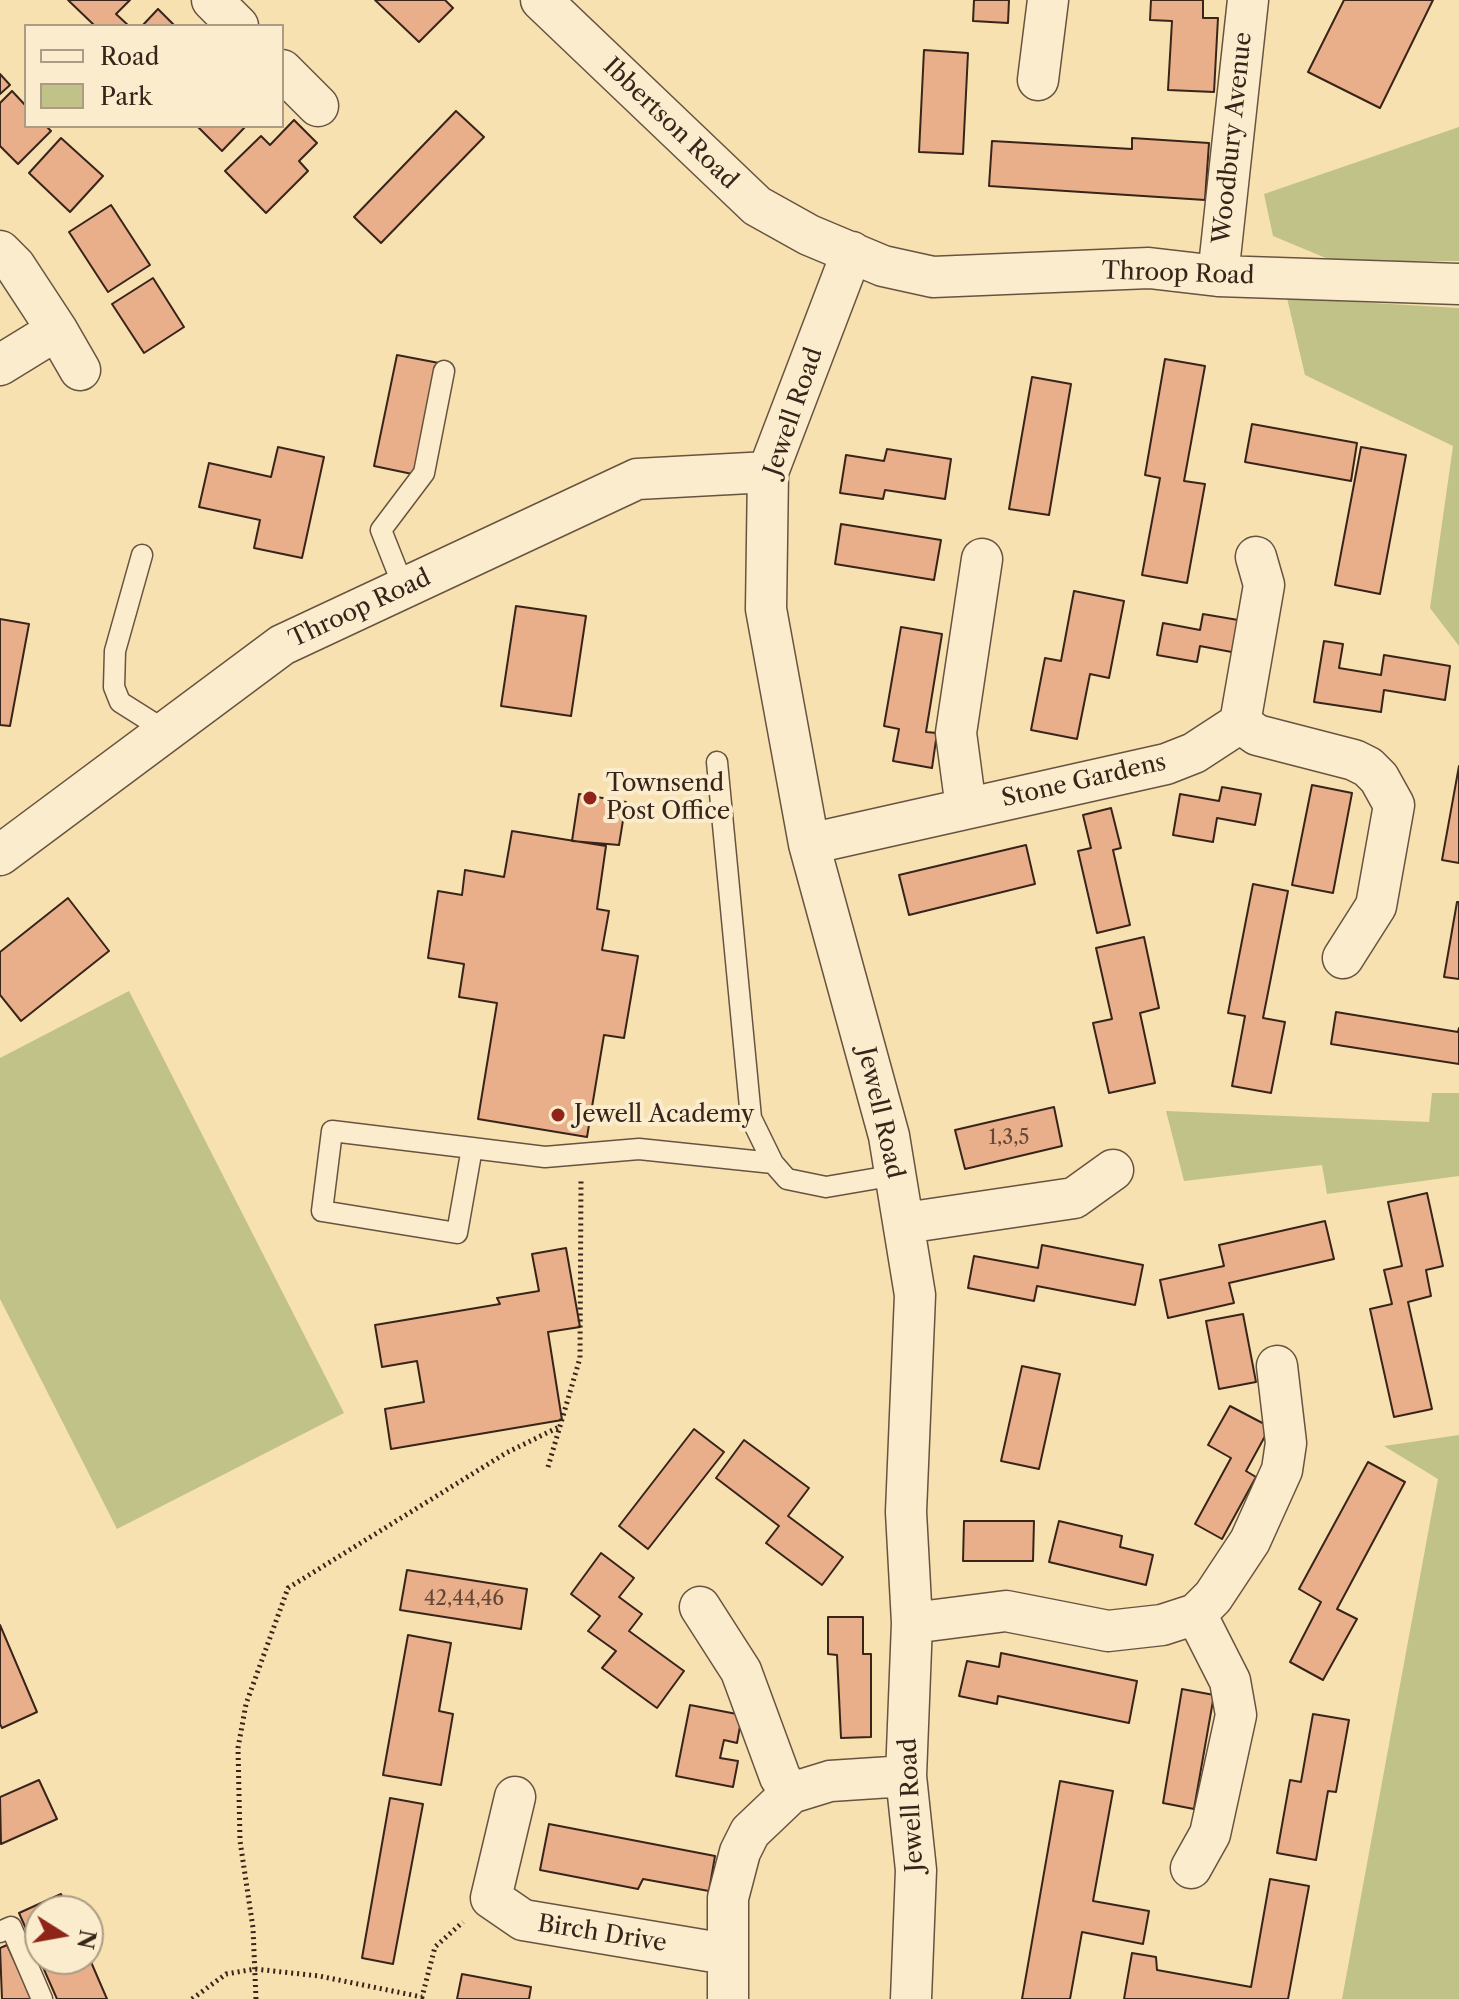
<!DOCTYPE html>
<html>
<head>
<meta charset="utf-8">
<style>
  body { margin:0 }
  #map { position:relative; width:1459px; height:1999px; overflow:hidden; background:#f8e1b0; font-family:"Libre Caslon Text",serif }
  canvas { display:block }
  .legend { position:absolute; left:24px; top:24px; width:260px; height:104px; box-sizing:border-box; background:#faeccc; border:2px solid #ac9c85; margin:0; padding:10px 14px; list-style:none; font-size:24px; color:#38241a }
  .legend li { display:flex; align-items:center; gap:16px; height:40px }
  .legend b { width:40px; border:2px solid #ac9c85 }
  .north { position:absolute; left:24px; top:1895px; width:80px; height:80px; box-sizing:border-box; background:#faeccc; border:2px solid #ac9c85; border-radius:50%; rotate:101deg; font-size:22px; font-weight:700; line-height:32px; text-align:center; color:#38241a }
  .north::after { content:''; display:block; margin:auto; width:28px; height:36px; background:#8f2418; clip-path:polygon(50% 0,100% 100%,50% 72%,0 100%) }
</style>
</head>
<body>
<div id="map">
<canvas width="1459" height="1999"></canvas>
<ul class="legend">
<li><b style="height:10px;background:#faeccc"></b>Road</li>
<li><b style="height:22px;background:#c0c288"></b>Park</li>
</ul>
<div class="north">N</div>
</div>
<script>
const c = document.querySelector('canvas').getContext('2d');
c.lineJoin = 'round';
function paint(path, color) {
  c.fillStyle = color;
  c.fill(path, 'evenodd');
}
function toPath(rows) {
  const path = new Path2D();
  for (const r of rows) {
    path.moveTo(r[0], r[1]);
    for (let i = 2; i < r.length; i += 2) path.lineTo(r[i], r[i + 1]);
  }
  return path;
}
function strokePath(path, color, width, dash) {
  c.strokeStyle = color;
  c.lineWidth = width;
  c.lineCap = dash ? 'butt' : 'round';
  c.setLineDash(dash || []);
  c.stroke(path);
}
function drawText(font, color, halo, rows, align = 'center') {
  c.font = font + ' "Libre Caslon Text",serif';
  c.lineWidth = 8;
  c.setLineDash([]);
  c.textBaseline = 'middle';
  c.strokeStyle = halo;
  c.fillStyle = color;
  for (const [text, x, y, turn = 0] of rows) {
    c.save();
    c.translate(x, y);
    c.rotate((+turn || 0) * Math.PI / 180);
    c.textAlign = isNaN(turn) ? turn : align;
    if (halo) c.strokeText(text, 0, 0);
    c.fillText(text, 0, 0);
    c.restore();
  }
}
paint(toPath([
  [1459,127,1459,261,1333,261,1273,236,1264,194],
  [1287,298,1459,308,1459,646,1430,608,1453,446,1305,375],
  [129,991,344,1413,117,1529,0,1299,0,1058],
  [1432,1093,1459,1093,1459,1176,1327,1194,1322,1165,1184,1181,1166,1111,1429,1122],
  [1459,1435,1459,1999,1342,1999,1438,1479,1384,1446]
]), '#c0c288');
const building = toPath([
  [68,0,130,0,116,14,129,26,95,26,68,0],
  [375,0,445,0,453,8,419,42,375,0],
  [974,0,1009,0,1008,23,973,21,974,0],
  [1151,0,1203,0,1203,18,1218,18,1214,92,1168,90,1172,21,1150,20,1151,0],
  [1344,0,1433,0,1380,108,1308,72,1344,0],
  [158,9,175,26,142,26,158,9],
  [924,50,968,53,963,154,919,152,924,50],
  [0,74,10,85,0,94,0,74],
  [12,91,26,106,26,126,46,126,51,131,18,164,0,146,0,103,12,91],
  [456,111,484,137,381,243,354,217,456,111],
  [294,120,317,143,299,161,308,171,266,213,225,171,261,136,270,145,294,120],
  [197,126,246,126,222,151,197,126],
  [61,138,103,176,70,212,29,173,61,138],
  [1132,138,1209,143,1205,200,989,186,992,141,1132,149,1132,138],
  [111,205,150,265,108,292,69,232,111,205],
  [153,278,184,327,144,353,112,304,153,278],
  [397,355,439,363,417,475,374,466,397,355],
  [1165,359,1205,366,1184,481,1205,484,1187,583,1142,575,1160,478,1145,475,1165,359],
  [1032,377,1071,384,1049,515,1009,509,1032,377],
  [1252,424,1357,443,1351,481,1245,462,1252,424],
  [278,447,324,457,302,558,254,548,260,520,199,507,209,463,271,477,278,447],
  [1361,447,1406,455,1380,594,1335,585,1361,447],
  [887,449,951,459,945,499,885,490,883,499,840,493,846,455,884,461,887,449],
  [841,524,941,540,934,580,835,564,841,524],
  [1074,591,1124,601,1109,678,1090,674,1077,739,1031,730,1045,658,1061,661,1074,591],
  [516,606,586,616,571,716,501,706,516,606],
  [1203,614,1244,621,1237,653,1200,646,1197,662,1157,655,1163,623,1200,630,1203,614],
  [0,619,29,624,10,726,0,725,0,619],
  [901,627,942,634,926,732,937,733,932,768,893,761,899,729,884,726,901,627],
  [1324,641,1343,644,1339,668,1381,675,1384,655,1450,666,1445,700,1384,690,1381,712,1314,702,1324,641],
  [1459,766,1459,863,1442,860,1459,766],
  [1312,785,1352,793,1333,893,1292,885,1312,785],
  [1222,787,1261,794,1255,825,1217,818,1213,842,1173,835,1180,794,1219,801,1222,787],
  [579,794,626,802,619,845,572,841,579,794],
  [1111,808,1121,848,1113,850,1130,925,1097,933,1078,851,1091,848,1083,815,1111,808],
  [512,831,606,846,597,909,609,911,602,950,638,956,624,1038,604,1035,587,1137,478,1119,497,1003,459,997,464,964,428,958,438,891,462,895,465,870,504,877,512,831],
  [1026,845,1035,884,909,915,899,875,1026,845],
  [1253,884,1288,891,1263,1018,1285,1022,1271,1093,1232,1086,1245,1016,1228,1013,1253,884],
  [68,898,109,951,21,1021,0,995,0,952,68,898],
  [1457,902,1459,902,1459,979,1444,977,1457,902],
  [1144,937,1159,1008,1140,1013,1155,1083,1109,1093,1093,1023,1112,1019,1096,948,1144,937],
  [1336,1012,1458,1032,1459,1028,1459,1064,1331,1044,1336,1012],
  [1054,1107,1062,1146,965,1169,955,1130,1054,1107],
  [1427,1193,1443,1266,1426,1270,1431,1296,1408,1302,1432,1409,1394,1417,1370,1309,1392,1304,1384,1270,1402,1266,1388,1202,1427,1193],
  [1325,1221,1334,1259,1229,1283,1234,1303,1168,1318,1160,1280,1224,1266,1219,1245,1325,1221],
  [1042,1245,1143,1265,1135,1305,1037,1286,1034,1301,968,1288,974,1256,1038,1268,1042,1245],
  [566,1248,580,1327,548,1332,562,1420,391,1449,385,1409,424,1402,417,1361,382,1367,375,1325,500,1304,497,1298,539,1291,532,1254,566,1248],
  [1243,1314,1256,1382,1219,1389,1206,1321,1243,1314],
  [1022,1366,1060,1374,1039,1469,1001,1461,1022,1366],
  [1230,1406,1270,1427,1246,1471,1256,1477,1222,1539,1195,1524,1231,1458,1208,1445,1230,1406],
  [694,1429,724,1452,648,1549,619,1526,694,1429],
  [744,1440,809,1488,788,1516,843,1557,822,1585,766,1543,779,1526,716,1478,744,1440],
  [1368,1462,1405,1482,1337,1609,1357,1619,1323,1680,1290,1662,1321,1602,1299,1589,1368,1462],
  [964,1521,1034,1521,1033,1561,963,1561,964,1521],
  [1059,1521,1122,1536,1120,1547,1153,1555,1146,1585,1049,1562,1059,1521],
  [601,1553,634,1578,619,1597,642,1614,629,1631,684,1671,657,1708,602,1668,616,1651,588,1631,600,1616,571,1594,601,1553],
  [407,1570,527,1589,521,1629,400,1610,407,1570],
  [828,1617,863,1617,863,1654,871,1654,871,1737,841,1738,837,1655,828,1654,828,1617],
  [0,1625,37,1712,2,1728,0,1724,0,1625],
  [408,1635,451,1643,439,1711,453,1714,441,1785,383,1775,408,1635],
  [1001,1653,1137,1681,1129,1723,998,1696,997,1704,959,1696,967,1661,999,1667,1001,1653],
  [1182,1689,1214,1695,1194,1809,1163,1803,1182,1689],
  [690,1705,742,1715,737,1743,724,1740,720,1758,738,1761,733,1787,676,1776,690,1705],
  [1313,1714,1349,1720,1336,1792,1328,1791,1316,1860,1277,1853,1290,1780,1301,1782,1313,1714],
  [39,1780,57,1819,1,1844,0,1797,39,1780],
  [1060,1781,1113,1791,1093,1901,1149,1911,1143,1944,1082,1932,1070,1999,1022,1999,1060,1781],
  [390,1798,423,1804,393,1964,362,1958,390,1798],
  [549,1824,715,1856,709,1891,643,1879,638,1889,540,1870,549,1824],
  [1270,1879,1309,1886,1288,1999,1124,1999,1132,1953,1156,1957,1157,1970,1251,1987,1270,1879],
  [61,1894,69,1911,40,1911,40,1959,88,1959,88,1955,107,1999,57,1999,19,1913,61,1894],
  [7,1945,32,1999,2,1999,0,1948,7,1945],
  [462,1974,531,1987,529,1999,457,1999,462,1974]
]);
paint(building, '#e8af8a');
strokePath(building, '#38241a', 2);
const lane = toPath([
  [142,555,115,651,114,687,120,702,166,731],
  [404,588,381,530,424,473,444,371],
  [717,762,751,1118,773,1163,787,1179,826,1187,896,1175],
  [472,1148,457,1233,322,1211,332,1131,472,1148,545,1157,639,1149,773,1163],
  [0,1932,11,1927,42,1999]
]);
const street = toPath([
  [212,0,238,26],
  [541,0,757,206,809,235,883,266,933,277,1149,268,1218,276,1459,284],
  [282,70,318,106],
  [1038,80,1048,0],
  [0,251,15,266,57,330],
  [852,252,768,472,766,609,809,844,889,1136,915,1295,906,1512,912,1623,906,1776,916,1870,911,1999],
  [1218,276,1248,0],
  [0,365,57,330,80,370],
  [1240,723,1257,735,1354,760,1368,767,1379,778,1394,805,1376,906,1343,958],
  [966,808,956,733,982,559],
  [809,844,1166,764,1194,753,1240,723,1264,585,1256,557],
  [0,855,282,645,637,479,768,472],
  [905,1223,1074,1198,1113,1170],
  [700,1607,741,1671,780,1777,791,1793],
  [912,1623,1006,1611,1108,1631,1162,1625,1196,1614,1213,1597,1250,1541,1282,1470,1286,1443,1277,1366],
  [515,1797,491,1898,523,1920,726,1954],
  [1191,1868,1210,1834,1236,1715,1230,1681,1196,1614],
  [728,1999,728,1898,740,1852,750,1832,791,1793,830,1781,906,1776]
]);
strokePath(lane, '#685340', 23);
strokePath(street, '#685340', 43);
strokePath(toPath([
  [548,1467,580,1358,581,1179],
  [192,1999,226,1974,255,1969,319,1976,422,1997,435,1947,463,1922],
  [256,1999,253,1928,240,1841,238,1748,246,1704,288,1588,506,1453,561,1426]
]), '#38241a', 5, [2, 4]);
strokePath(lane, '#faeccc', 20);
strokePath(street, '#faeccc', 40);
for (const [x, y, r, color] of [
  [590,798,8,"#8f2418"],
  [558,1115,8,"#8f2418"]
]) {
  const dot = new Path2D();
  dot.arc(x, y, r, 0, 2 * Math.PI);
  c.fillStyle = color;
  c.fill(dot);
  strokePath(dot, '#faeccc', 3);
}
drawText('20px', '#644736', null, [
  ["1,3,5",1009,1138],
  ["42,44,46",464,1599]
]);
drawText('24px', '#38241a', '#faeccc', [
  ["Ibbertson Road",670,124,44],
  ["Woodbury Avenue",1233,138,-84],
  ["Throop Road",1178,274,2],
  ["Jewell Road",794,412,-71],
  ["Throop Road",360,609,-25],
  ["Stone Gardens",1084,781,-13],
  ["Jewell Road",880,1113,77],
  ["Jewell Road",912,1805,-93],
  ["Birch Drive",602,1934,9]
]);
drawText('24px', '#38241a', '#faeccc', [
  ["Townsend",606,784],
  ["Post Office",606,812],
  ["Jewell Academy",574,1115]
], 'left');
</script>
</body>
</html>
